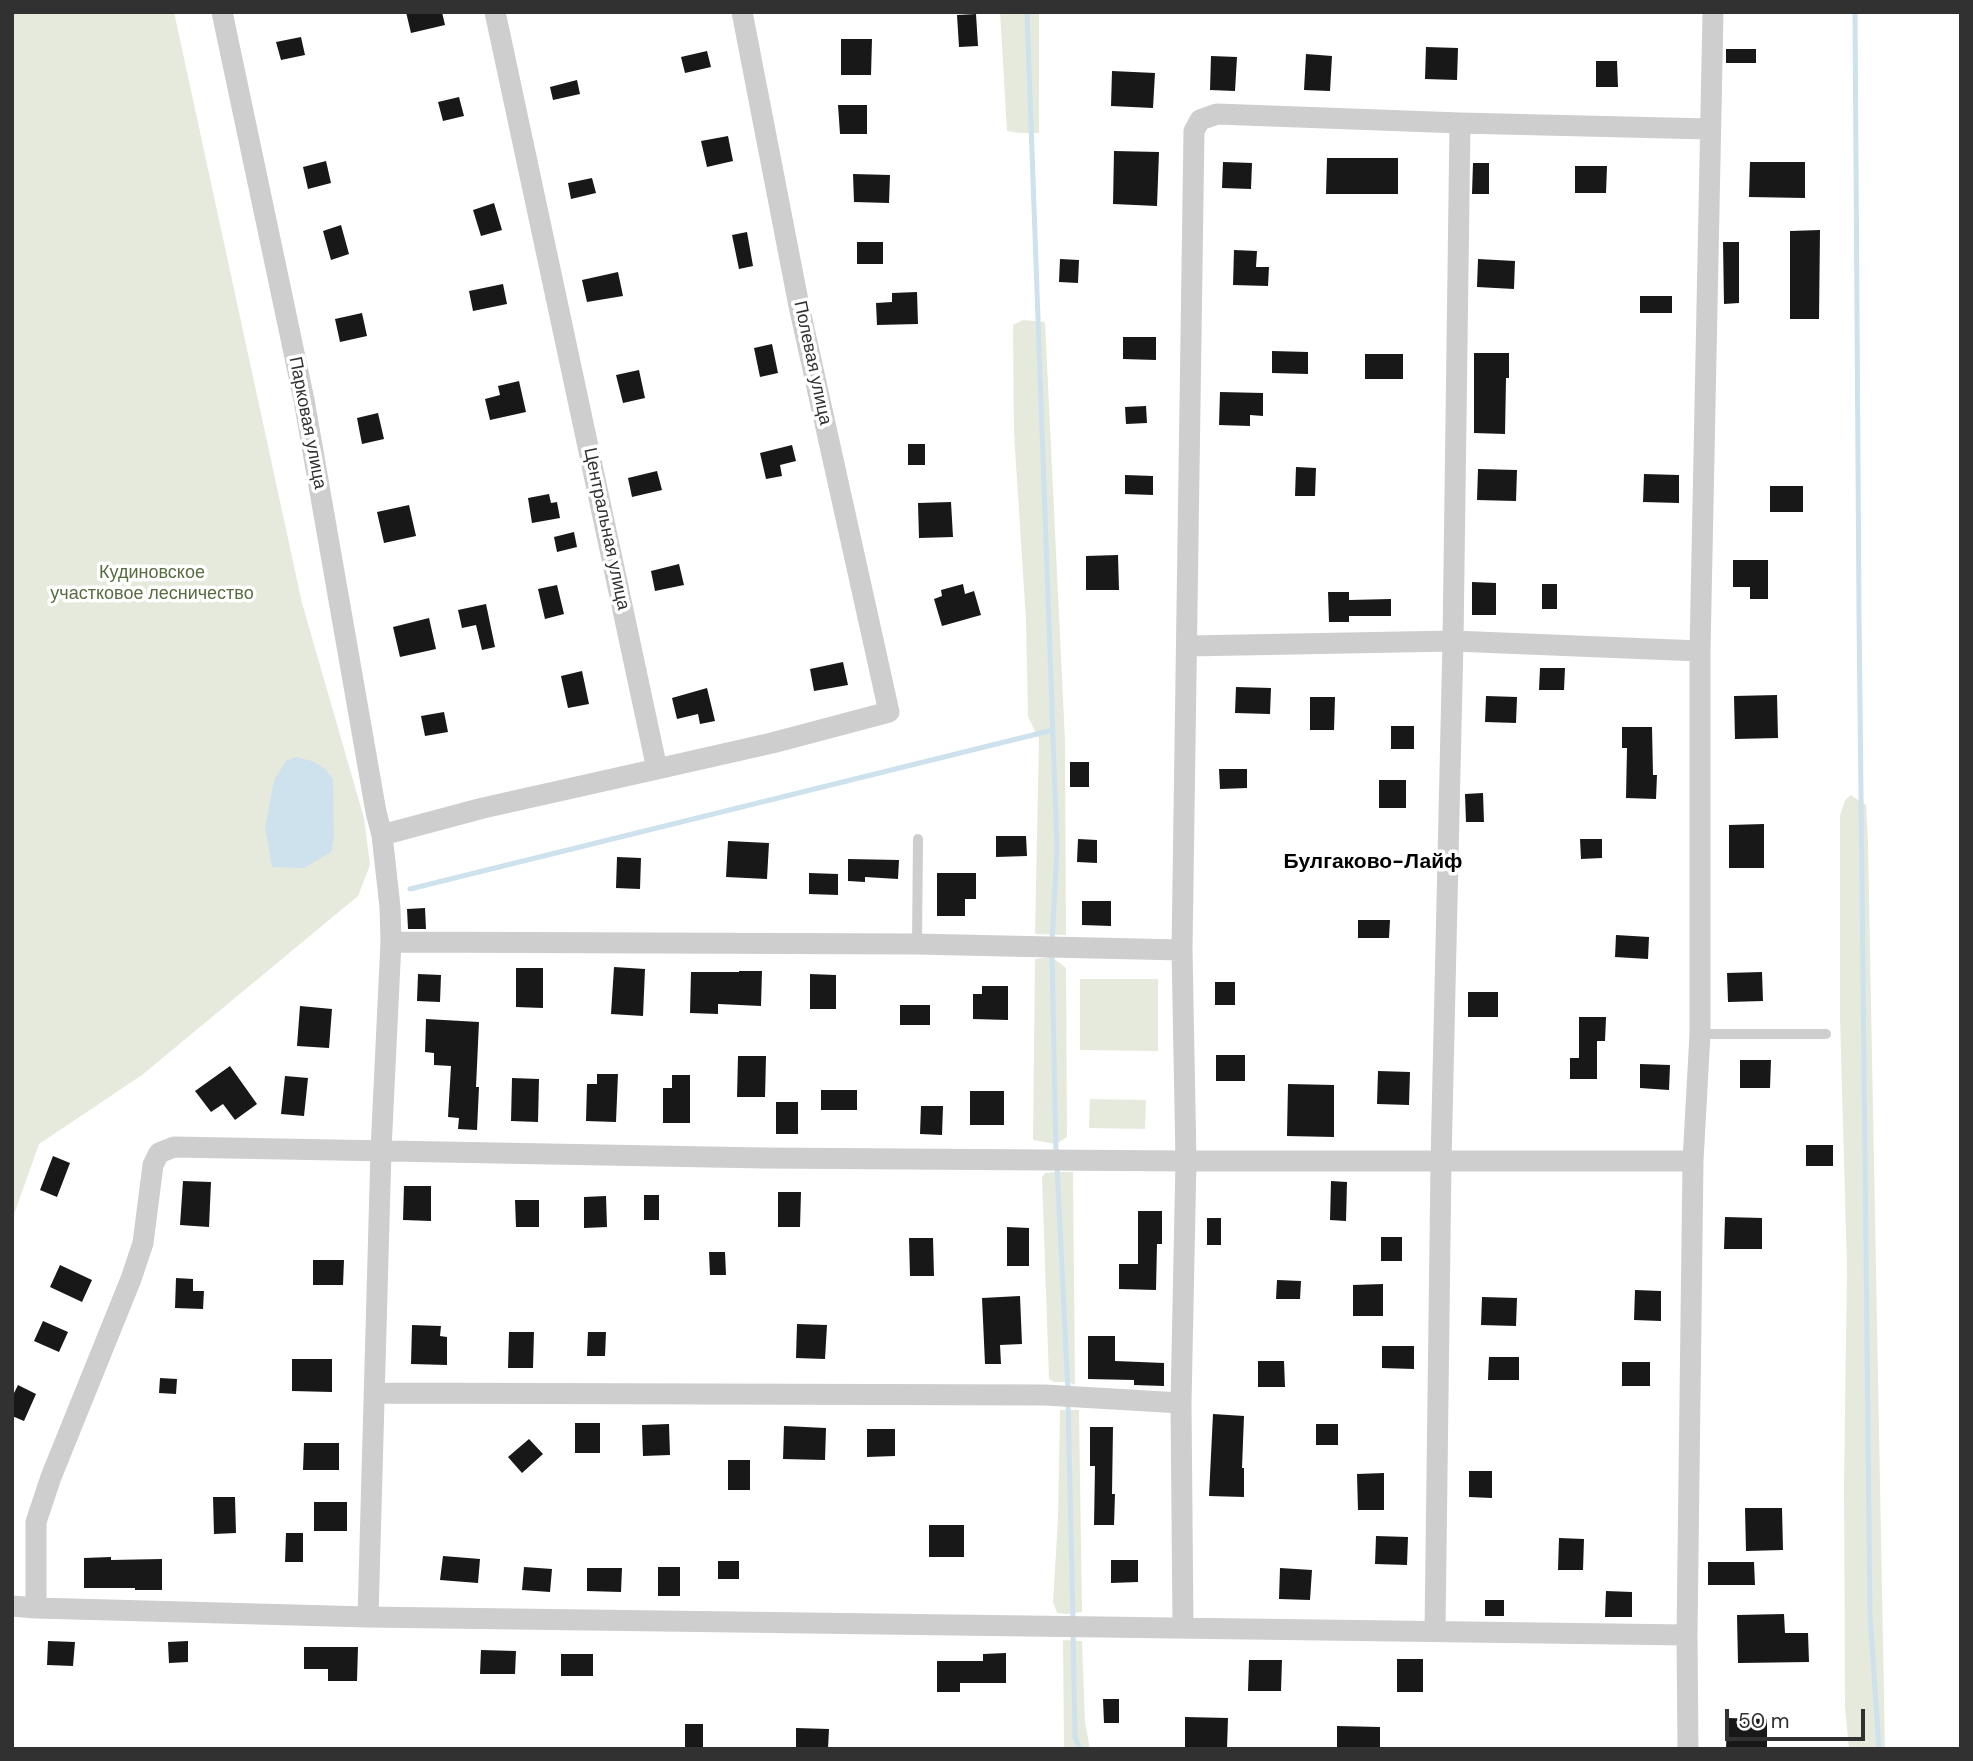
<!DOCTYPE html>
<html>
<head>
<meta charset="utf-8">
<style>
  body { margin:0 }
  #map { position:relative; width:1973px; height:1761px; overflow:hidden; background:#fff; font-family:"DM Sans",sans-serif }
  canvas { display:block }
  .frame { position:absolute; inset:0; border:14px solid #313131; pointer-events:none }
  .scale { position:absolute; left:1725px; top:1709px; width:140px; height:32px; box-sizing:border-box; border:4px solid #313131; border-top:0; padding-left:9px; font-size:21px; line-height:24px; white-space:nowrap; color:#313131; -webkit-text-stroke:5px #fff; paint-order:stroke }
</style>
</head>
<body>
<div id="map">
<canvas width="1973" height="1761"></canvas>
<div class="frame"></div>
<div class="scale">50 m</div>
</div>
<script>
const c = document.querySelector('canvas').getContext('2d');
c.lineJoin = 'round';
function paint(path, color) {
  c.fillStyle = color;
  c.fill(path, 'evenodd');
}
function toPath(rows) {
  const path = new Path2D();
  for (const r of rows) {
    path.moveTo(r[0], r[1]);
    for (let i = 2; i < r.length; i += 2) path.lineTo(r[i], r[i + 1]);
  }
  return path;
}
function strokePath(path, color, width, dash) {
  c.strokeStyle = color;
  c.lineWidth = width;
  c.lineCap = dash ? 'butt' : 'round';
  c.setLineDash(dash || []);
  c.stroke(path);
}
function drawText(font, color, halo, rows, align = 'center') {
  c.font = font + ' "DM Sans",sans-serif';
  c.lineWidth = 7;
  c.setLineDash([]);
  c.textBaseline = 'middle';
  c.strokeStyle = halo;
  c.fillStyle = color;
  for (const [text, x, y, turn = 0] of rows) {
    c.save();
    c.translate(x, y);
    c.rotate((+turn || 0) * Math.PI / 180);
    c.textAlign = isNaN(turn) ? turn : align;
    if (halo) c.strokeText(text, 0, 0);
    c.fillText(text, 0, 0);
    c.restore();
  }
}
paint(toPath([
  [12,12,174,12,302,603,364,818,370,865,358,896,142,1075,39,1144,12,1220],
  [1000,12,1039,12,1039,133,1019,133,1007,131],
  [1023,320,1045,322,1065,740,1066,935,1035,934,1039,739,1028,717,1026,620,1014,433,1013,325],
  [1851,795,1866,805,1868,843,1885,1749,1849,1749,1845,1707,1844,1484,1847,1268,1840,1018,1840,816,1845,800],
  [1051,957,1060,963,1066,968,1067,1137,1056,1144,1033,1140,1035,959],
  [1080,979,1158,979,1158,1051,1080,1050],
  [1090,1099,1146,1100,1145,1129,1089,1128],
  [1057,1172,1073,1172,1075,1385,1068,1382,1054,1382,1049,1379,1042,1177,1045,1173],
  [1060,1410,1079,1410,1082,1612,1067,1614,1057,1613,1053,1602,1058,1519],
  [1063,1640,1082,1641,1085,1722,1090,1749,1064,1749]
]), '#e5eadd');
paint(toPath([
  [296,757,312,761,324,768,333,779,334,838,331,852,304,868,272,867,265,827,274,780,286,761]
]), '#cde2ec');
strokePath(toPath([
  [1027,12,1057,848,1052,943],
  [1855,12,1859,613,1870,1614,1879,1749],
  [410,889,1053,730],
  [1052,953,1056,1156],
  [1057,1166,1068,1391],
  [1068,1400,1073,1621],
  [1073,1631,1075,1737,1080,1749]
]), '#cde2ec', 5);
paint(toPath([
  [406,12,442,12,445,25,411,33],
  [976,14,978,46,959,47,957,15],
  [301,37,305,55,281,60,276,42],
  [841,39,872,39,871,75,841,75],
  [1426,47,1458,48,1457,80,1425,79],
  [1726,49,1756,49,1756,63,1726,63],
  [707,51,711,67,685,73,681,57],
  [1306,54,1332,56,1330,91,1304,90],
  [1211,56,1237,57,1235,91,1210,90],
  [1596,61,1617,61,1618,87,1596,87],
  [1112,71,1155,73,1153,108,1111,106],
  [577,80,580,94,553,100,550,87],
  [459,97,464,116,443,121,438,102],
  [838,105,867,105,867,134,840,134],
  [728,136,733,161,707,167,701,141],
  [1114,151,1159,152,1157,206,1113,204],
  [1327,158,1398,158,1398,194,1326,194],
  [326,161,331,183,308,189,303,167],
  [1223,162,1252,163,1251,189,1222,188],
  [1750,162,1805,162,1805,198,1749,197],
  [1473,163,1489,163,1489,194,1472,194],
  [1575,166,1607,166,1606,193,1575,193],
  [853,174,890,175,889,203,854,202],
  [592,178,596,193,571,199,568,183],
  [494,203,502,230,481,236,473,210],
  [341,225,349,254,331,260,323,231],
  [1820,230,1819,319,1790,319,1790,231],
  [747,232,753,266,739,269,732,235],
  [857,242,883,242,883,264,857,264],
  [1723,242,1739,242,1739,303,1724,304],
  [1234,250,1257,251,1256,267,1269,267,1268,286,1233,285],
  [1060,259,1079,260,1078,283,1059,282],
  [1478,259,1515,261,1514,289,1477,287],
  [618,272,623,296,587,302,582,280],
  [503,284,507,304,473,311,469,291],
  [917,292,918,324,877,325,876,303,892,302,892,293],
  [1640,296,1672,296,1672,313,1640,313],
  [362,313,367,336,340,342,335,319],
  [1123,337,1156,337,1156,360,1123,359],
  [772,344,778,373,760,377,754,348],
  [1272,351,1308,352,1308,374,1272,373],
  [1474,353,1509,353,1509,378,1506,378,1505,434,1474,433],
  [1365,354,1403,354,1403,379,1365,379],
  [639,370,645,398,623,403,616,375],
  [519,381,526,412,490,420,485,399,500,395,498,386],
  [1220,392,1263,393,1263,416,1250,415,1250,426,1219,425],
  [1146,406,1147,423,1126,424,1125,407],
  [378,413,384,439,362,444,357,418],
  [908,444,925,444,925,465,908,465],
  [792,445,796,461,780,465,782,476,766,479,760,453],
  [1296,467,1316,468,1315,496,1295,496],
  [1478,469,1517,470,1516,501,1477,500],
  [657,471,662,490,632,497,628,478],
  [1644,474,1679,475,1679,503,1643,502],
  [1125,475,1153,476,1153,495,1125,494],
  [1770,486,1803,486,1803,512,1770,512],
  [549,494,551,503,557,502,560,518,532,523,528,498],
  [951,502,953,537,919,538,918,503],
  [409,505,416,536,384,543,377,512],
  [574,532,577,547,557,552,554,537],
  [1118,555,1119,590,1086,590,1086,556],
  [1733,560,1768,560,1768,599,1750,599,1750,587,1733,587],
  [679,564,684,585,655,591,651,571],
  [1472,582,1496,583,1496,615,1472,615],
  [963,584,965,594,974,591,981,615,942,626,934,599,942,596,941,590],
  [1542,584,1557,584,1557,609,1542,609],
  [557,585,564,614,545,619,538,589],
  [1328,592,1349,592,1349,600,1391,599,1391,616,1349,616,1349,622,1329,622],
  [486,604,495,647,482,650,476,625,462,628,458,610],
  [429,618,436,649,400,657,393,627],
  [843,662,848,685,814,691,810,669],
  [1540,668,1565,668,1564,690,1539,690],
  [582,671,589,704,568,708,561,676],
  [1236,687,1271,688,1270,714,1235,713],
  [707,688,715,721,700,724,698,714,677,719,672,698],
  [1777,695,1778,738,1735,739,1734,696],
  [1486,696,1517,697,1516,723,1485,722],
  [1310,697,1335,697,1334,730,1310,730],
  [444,712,448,732,425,736,421,716],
  [1391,726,1414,726,1414,749,1391,749],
  [1622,727,1652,727,1653,775,1657,775,1656,799,1626,798,1627,748,1622,748],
  [1070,762,1089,762,1089,787,1070,787],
  [1219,769,1247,769,1247,788,1220,789],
  [1379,780,1406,780,1406,808,1379,808],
  [1483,793,1484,822,1466,822,1465,794],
  [1764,824,1764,868,1729,868,1729,825],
  [996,836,1026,836,1027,856,996,857],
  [1078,839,1097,840,1097,863,1077,862],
  [1580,839,1602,839,1602,858,1581,859],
  [728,841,769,843,767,879,726,877],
  [617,857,641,858,640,889,616,888],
  [848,859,899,860,898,879,865,877,865,882,848,881],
  [809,873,838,874,838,895,809,894],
  [937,873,976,873,976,899,965,899,965,916,937,916],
  [1082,901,1111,901,1111,926,1082,925],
  [425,908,426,929,408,929,407,909],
  [1358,920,1390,920,1389,938,1358,938],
  [1616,935,1649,937,1648,959,1615,957],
  [614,967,645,969,643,1016,611,1014],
  [516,968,543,968,543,1008,516,1007],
  [739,971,762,971,761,1006,718,1004,718,1014,690,1013,691,972,739,972],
  [1762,972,1763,1001,1728,1002,1727,973],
  [418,974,441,975,440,1002,417,1001],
  [810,974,836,975,836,1009,810,1009],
  [1215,982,1235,982,1235,1005,1215,1005],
  [982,986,1008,986,1008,1020,973,1019,973,994,982,994],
  [1468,992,1498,992,1498,1017,1468,1017],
  [900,1005,930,1005,930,1025,900,1025],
  [300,1006,332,1009,329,1048,297,1046],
  [1579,1017,1606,1017,1605,1041,1597,1041,1597,1079,1570,1079,1570,1058,1579,1058],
  [426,1019,479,1022,476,1087,479,1087,477,1130,458,1129,459,1118,448,1117,451,1066,434,1065,434,1053,425,1052],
  [1216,1055,1245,1055,1245,1081,1216,1081],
  [738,1056,766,1056,765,1097,737,1097],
  [1740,1060,1771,1060,1770,1088,1740,1088],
  [1640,1064,1670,1065,1669,1090,1640,1088],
  [230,1066,257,1104,235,1120,223,1104,211,1112,195,1091],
  [1378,1071,1410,1072,1409,1105,1377,1104],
  [597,1074,618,1074,616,1122,586,1121,587,1084,597,1084],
  [672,1075,690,1075,690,1123,663,1123,663,1088,672,1088],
  [285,1076,308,1078,304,1116,281,1114],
  [512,1078,539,1079,538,1122,511,1121],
  [1288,1084,1334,1085,1334,1137,1287,1136],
  [821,1090,857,1090,857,1110,821,1110],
  [970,1091,1004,1091,1004,1125,970,1125],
  [776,1102,798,1102,798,1134,776,1134],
  [921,1106,943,1106,942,1135,920,1134],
  [1806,1145,1833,1145,1833,1166,1806,1166],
  [53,1156,70,1163,57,1197,40,1190],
  [183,1181,211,1182,209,1227,180,1225],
  [1331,1181,1347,1182,1346,1221,1330,1220],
  [404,1186,431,1186,431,1221,403,1220],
  [778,1192,801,1192,800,1227,778,1227],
  [644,1195,659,1195,659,1220,644,1220],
  [606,1196,607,1227,584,1228,584,1197],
  [515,1200,539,1200,539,1227,516,1227],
  [1138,1211,1162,1211,1162,1244,1157,1244,1156,1290,1119,1289,1119,1264,1138,1264],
  [1725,1217,1762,1218,1762,1249,1724,1249],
  [1207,1218,1221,1218,1221,1245,1207,1245],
  [1007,1227,1029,1228,1029,1266,1007,1266],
  [1381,1237,1402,1237,1402,1261,1381,1261],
  [909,1238,933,1238,934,1276,910,1276],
  [709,1252,725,1252,726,1275,710,1275],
  [313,1260,344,1260,343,1285,313,1285],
  [60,1265,92,1280,82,1302,50,1287],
  [176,1278,193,1279,193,1291,204,1291,203,1309,175,1308],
  [1277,1280,1301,1281,1300,1299,1276,1299],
  [1383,1284,1383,1316,1353,1316,1353,1285],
  [1635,1290,1661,1291,1661,1321,1634,1320],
  [1020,1296,1022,1344,1000,1345,1001,1364,985,1364,982,1298],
  [1482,1297,1517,1298,1516,1326,1481,1325],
  [43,1321,68,1332,59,1352,34,1341],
  [797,1324,827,1325,825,1359,796,1358],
  [412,1325,441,1326,440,1336,447,1337,447,1365,411,1364],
  [509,1332,534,1332,533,1368,508,1368],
  [588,1332,606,1332,605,1356,587,1356],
  [1088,1336,1115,1336,1115,1361,1164,1363,1164,1386,1134,1385,1134,1380,1088,1379],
  [1382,1346,1414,1346,1414,1369,1382,1368],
  [1489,1357,1519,1357,1519,1380,1488,1380],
  [292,1359,332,1359,332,1392,292,1391],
  [1258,1361,1284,1361,1285,1387,1258,1387],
  [1622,1362,1650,1362,1650,1386,1622,1386],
  [160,1378,177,1379,176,1394,159,1393],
  [18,1385,36,1394,24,1421,12,1416,12,1397],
  [1213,1414,1244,1416,1242,1468,1244,1468,1244,1497,1209,1496],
  [575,1423,600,1423,600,1453,575,1453],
  [669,1424,670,1455,643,1456,642,1425],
  [1316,1424,1338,1424,1338,1445,1316,1445],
  [784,1426,826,1428,825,1460,783,1459],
  [1090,1427,1113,1427,1112,1494,1115,1494,1114,1525,1094,1525,1095,1466,1090,1466],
  [867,1429,895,1429,895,1456,867,1457],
  [529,1439,543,1454,522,1473,508,1457],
  [304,1443,339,1443,339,1470,303,1470],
  [728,1460,750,1460,750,1490,728,1490],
  [1469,1471,1492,1471,1492,1498,1469,1497],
  [1384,1473,1384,1510,1358,1510,1357,1474],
  [213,1497,235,1497,236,1533,214,1534],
  [314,1502,347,1502,347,1531,314,1531],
  [1745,1508,1782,1508,1783,1550,1746,1551],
  [929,1525,964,1525,964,1557,929,1557],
  [286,1533,303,1533,303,1562,285,1562],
  [1376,1536,1408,1537,1407,1565,1375,1564],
  [1559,1538,1584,1539,1583,1570,1558,1570],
  [443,1556,480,1559,478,1583,440,1580],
  [111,1557,111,1560,162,1559,162,1590,135,1590,135,1588,84,1588,84,1558],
  [1111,1560,1138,1560,1138,1582,1111,1583],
  [718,1561,739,1561,739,1579,718,1579],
  [1708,1562,1754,1562,1755,1585,1708,1585],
  [524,1567,552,1569,550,1592,522,1590],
  [658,1567,680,1567,680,1596,658,1596],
  [587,1568,622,1568,621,1592,587,1591],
  [1280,1568,1312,1570,1310,1600,1279,1599],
  [1606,1591,1632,1592,1632,1617,1605,1617],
  [1485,1600,1504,1600,1504,1616,1485,1616],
  [1784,1614,1785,1633,1808,1633,1809,1662,1738,1663,1737,1615],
  [48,1641,75,1642,73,1666,47,1665],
  [188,1641,188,1662,169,1663,168,1642],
  [304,1647,358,1647,357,1681,328,1681,328,1669,304,1669],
  [481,1650,516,1651,515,1674,480,1674],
  [1006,1653,1006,1683,960,1683,960,1692,937,1692,937,1661,983,1661,983,1654],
  [561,1654,593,1654,593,1676,561,1676],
  [1397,1659,1423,1659,1423,1692,1397,1692],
  [1249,1660,1282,1660,1281,1691,1248,1691],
  [1103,1699,1119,1699,1119,1723,1104,1723],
  [1185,1717,1228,1718,1227,1749,1185,1749],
  [1727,1718,1767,1719,1767,1749,1726,1749],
  [685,1724,703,1724,703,1749,685,1749],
  [1337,1726,1380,1727,1380,1749,1337,1749],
  [796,1728,829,1729,828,1749,796,1749]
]), '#181818');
strokePath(toPath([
  [917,944,918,839],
  [1700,1034,1826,1034]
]), '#cecece', 10);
strokePath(toPath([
  [222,12,304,400,376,812,382,835,390,907,391,942,381,1150,368,1617],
  [1188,646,1453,641,1700,651],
  [657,769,772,743,889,712,799,306,742,12],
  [382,835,483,808,657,769,495,12],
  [391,942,917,944,1182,950],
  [374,1393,1045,1395,1181,1403],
  [12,1606,36,1608,368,1617,1687,1635],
  [36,1608,36,1522,51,1477,131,1279,143,1243,153,1165,159,1153,174,1147,764,1158,1186,1161,1693,1161],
  [1183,1628,1181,1403,1186,1161,1182,950,1194,131,1200,120,1217,114,1460,123,1709,129],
  [1435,1631,1441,1162,1453,641,1460,123],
  [1688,1749,1687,1635,1693,1161,1700,1034,1700,651,1713,12]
]), '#cecece', 21);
drawText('18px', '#313131', '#fff', [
  ["Полевая улица",812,363,78],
  ["Парковая улица",307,423,79],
  ["Центральная улица",606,529,78]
]);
drawText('18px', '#576c3f', '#fff', [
  ["Кудиновское",152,573],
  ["участковое лесничество",152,594]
]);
drawText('bold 21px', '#000', '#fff', [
  ["Булгаково-Лайф",1373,862]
]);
</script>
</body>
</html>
